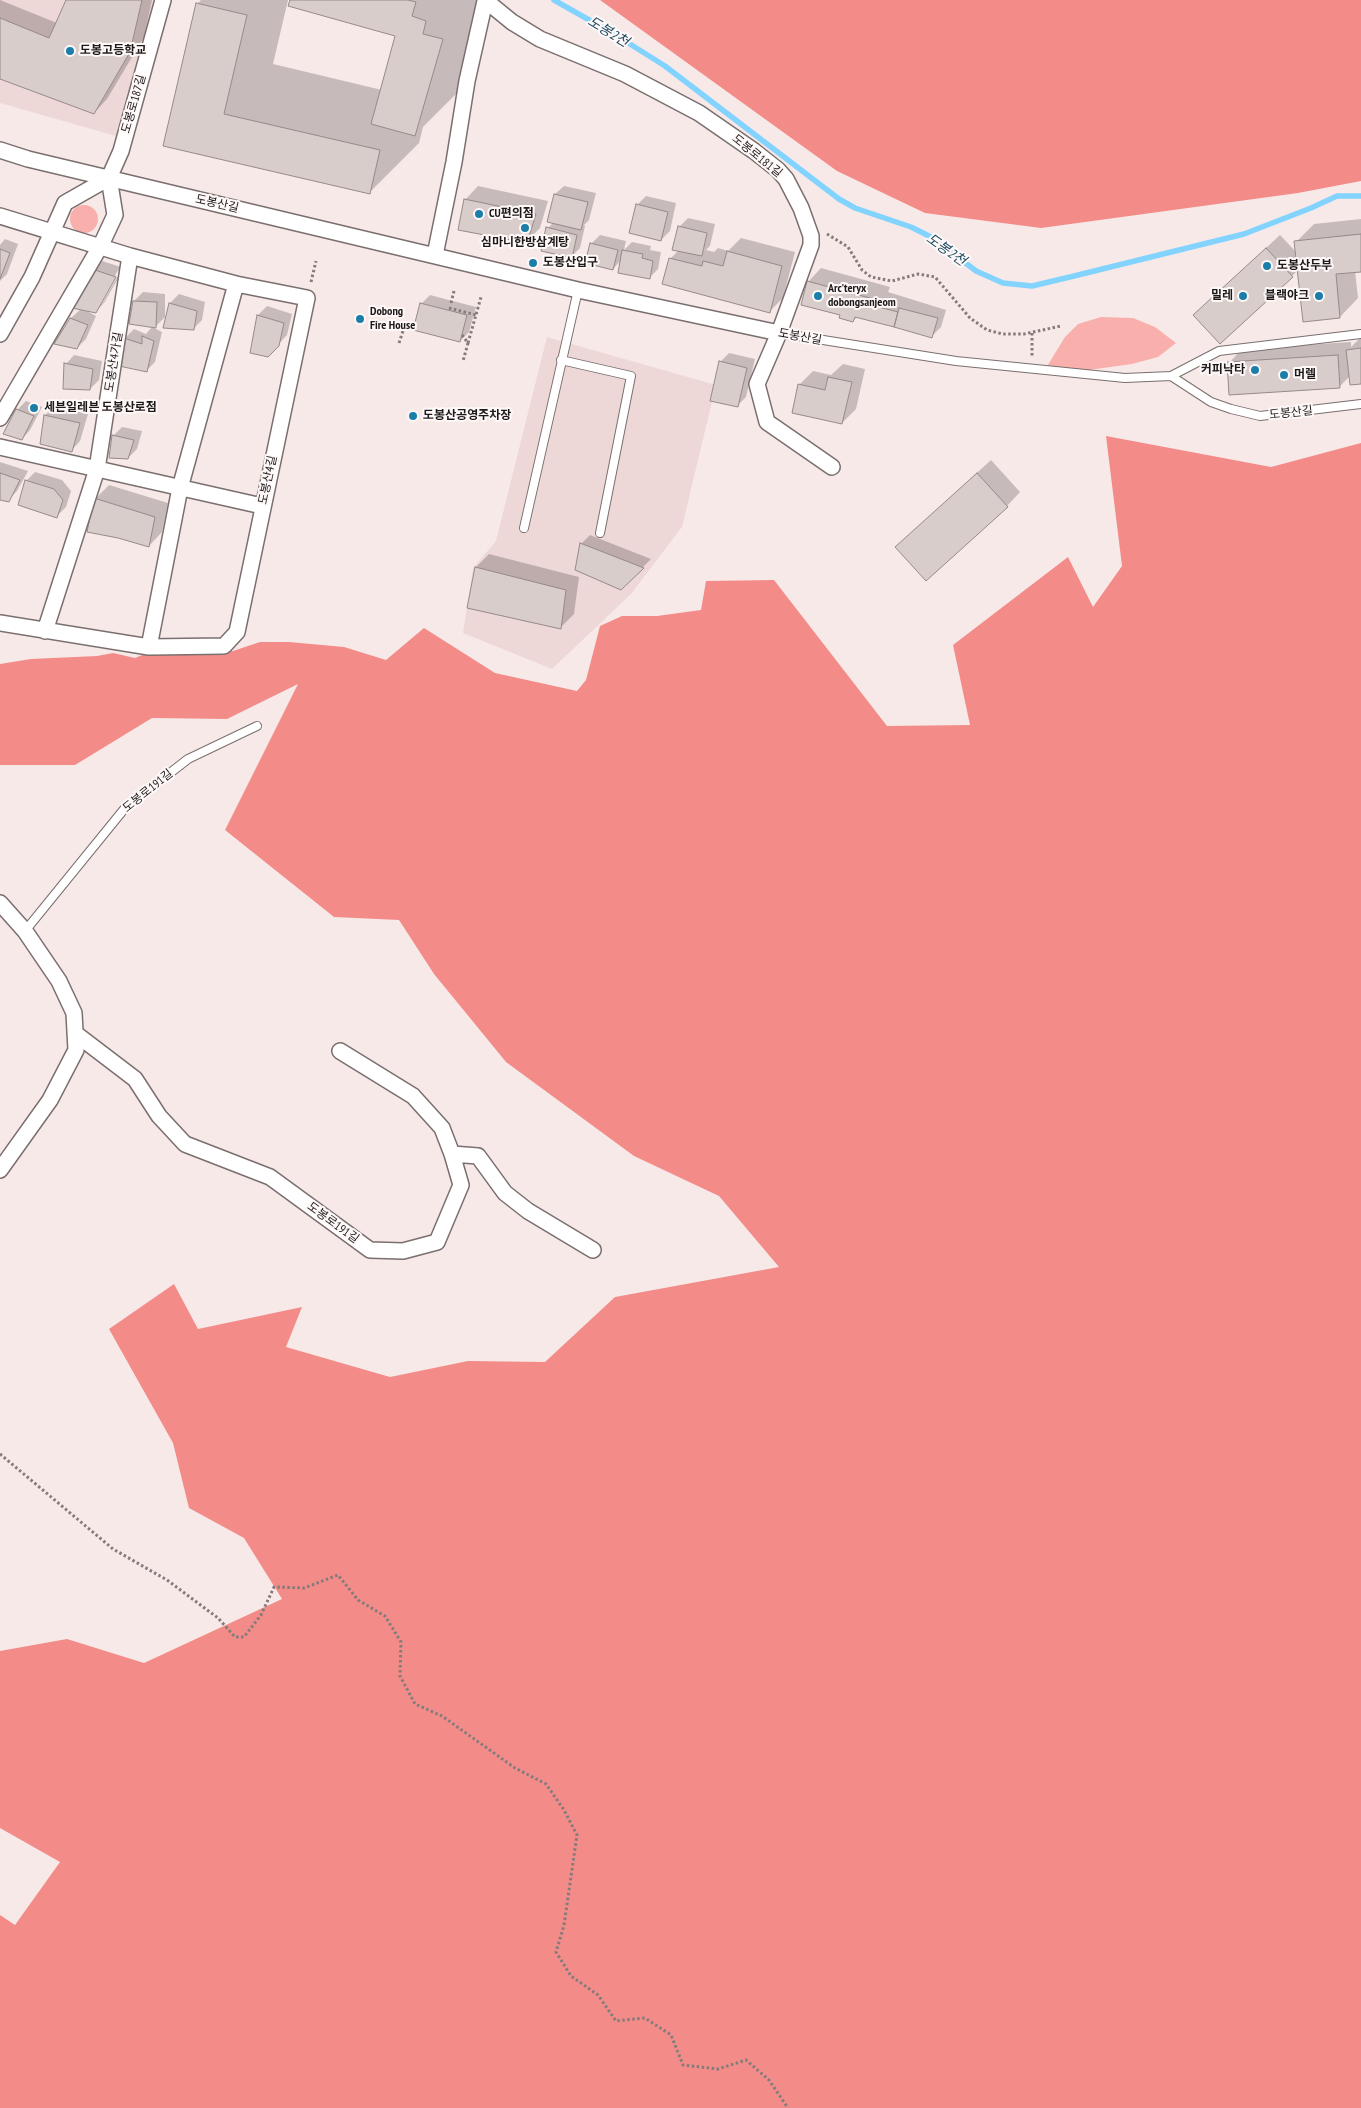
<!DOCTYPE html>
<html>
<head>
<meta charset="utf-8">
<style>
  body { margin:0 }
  canvas { display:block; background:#f7e9e8 }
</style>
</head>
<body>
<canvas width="1361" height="2108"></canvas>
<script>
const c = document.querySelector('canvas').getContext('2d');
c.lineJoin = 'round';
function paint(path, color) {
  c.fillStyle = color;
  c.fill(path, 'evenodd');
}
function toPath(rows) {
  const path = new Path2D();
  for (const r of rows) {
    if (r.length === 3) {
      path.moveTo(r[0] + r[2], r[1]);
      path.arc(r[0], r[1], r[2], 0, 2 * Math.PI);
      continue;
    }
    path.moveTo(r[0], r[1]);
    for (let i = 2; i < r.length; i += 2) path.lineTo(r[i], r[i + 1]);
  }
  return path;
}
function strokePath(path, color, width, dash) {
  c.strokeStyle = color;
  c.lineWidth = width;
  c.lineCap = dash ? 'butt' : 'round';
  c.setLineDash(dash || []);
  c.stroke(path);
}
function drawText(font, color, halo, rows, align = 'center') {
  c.font = font + ' "PT Sans Narrow","Noto Sans KR",sans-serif';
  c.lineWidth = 4;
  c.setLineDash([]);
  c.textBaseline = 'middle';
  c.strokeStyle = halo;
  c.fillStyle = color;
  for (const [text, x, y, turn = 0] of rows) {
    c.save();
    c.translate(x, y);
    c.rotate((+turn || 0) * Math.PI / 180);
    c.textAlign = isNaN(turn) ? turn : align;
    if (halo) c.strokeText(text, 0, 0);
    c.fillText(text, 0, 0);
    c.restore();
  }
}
paint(toPath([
  [0,0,156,0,116,136,0,103],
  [547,337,716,385,682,527,631,594,552,669,463,633,473,568,496,541]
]), '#eed8d7');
paint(toPath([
  [84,219,14],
  [1101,317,1133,318,1155,327,1176,343,1158,357,1132,364,1089,370,1046,368,1065,337,1078,324]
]), '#f9afab');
paint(toPath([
  [600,0,1361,0,1361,181,1298,193,1041,228,925,213,837,171],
  [1106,436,1271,467,1361,443,1361,2108,0,2108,0,1915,15,1925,60,1862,0,1828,0,1651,67,1639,144,1663,282,1599,244,1538,189,1508,173,1443,109,1329,174,1284,198,1329,302,1307,286,1347,390,1377,468,1361,545,1362,615,1297,779,1267,719,1196,634,1156,506,1062,434,974,399,920,334,917,225,830,298,684,227,719,152,718,75,765,0,765,0,664,31,659,97,656,113,653,135,658,161,647,233,651,260,642,289,642,344,647,386,660,424,628,495,673,577,691,586,680,600,626,622,616,657,616,701,610,706,581,774,580,887,726,970,725,953,645,1068,557,1093,607,1122,566]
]), '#f38c89');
paint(toPath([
  [0,0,57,23,67,0,152,0,144,37,107,99,94,113,0,78],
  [201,0,288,0,273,64,382,90,397,35,291,0,488,0,465,85,423,127,419,143,370,192,164,145,197,4],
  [478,186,548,201,540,228,526,242,465,200],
  [564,186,596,193,589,220,584,225,585,226,580,248,571,257,548,228,554,222,555,194],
  [646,196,676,203,670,231,661,240,637,205],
  [688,218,715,224,710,246,706,250,714,252,718,248,728,251,741,238,795,252,783,298,770,311,664,283,671,258,679,250,679,227],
  [1361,219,1361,270,1355,271,1358,298,1340,317,1299,269,1292,276,1209,301,1280,235,1297,253,1296,242,1314,224],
  [600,235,626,241,624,250,632,242,651,246,650,250,661,252,658,269,649,278,621,260,613,269,591,244],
  [5,239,18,244,7,274,0,281,0,245],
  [102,261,124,268,104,303,95,312,83,309,96,316,86,339,77,348,56,343,71,318,81,309,93,270],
  [118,270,120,272,102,304,100,304],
  [821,268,890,287,888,292,946,310,941,327,932,336,858,316,853,321,842,314,808,282],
  [143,292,165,294,165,317,156,326,134,301],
  [179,294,205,302,202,320,193,329,170,303],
  [430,295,476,307,469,332,460,341,421,304],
  [267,306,292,314,287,335,268,355,252,352,258,315],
  [152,327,162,332,155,362,146,371,121,365,125,338,134,329,146,334],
  [1361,337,1361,382,1350,376,1339,387,1229,363,1242,349,1351,342,1351,347],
  [729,353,755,359,746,397,737,406,720,362],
  [74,355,102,361,99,380,90,389,66,364],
  [843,364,865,369,856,409,842,423,799,385,813,371,831,375],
  [26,401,42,407,30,430,22,439,17,410],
  [54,407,88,414,80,441,72,450,45,415],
  [122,427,142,431,137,449,128,458,113,436],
  [991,460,1020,492,1007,506,910,534],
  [0,462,28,471,17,491,8,500,0,498],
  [35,472,62,480,71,491,66,507,57,516,26,481],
  [109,485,168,503,162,532,149,546,95,499],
  [590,535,651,559,621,589,581,544],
  [489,554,579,577,574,614,560,628,476,567]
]), '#0003');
strokePath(toPath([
  [554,0,614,34,665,66,839,199,855,208,911,227,933,238,976,271,1003,283,1032,286,1074,276,1244,234,1311,208,1337,196,1361,196]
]), '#82d3fe', 5.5);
const building = toPath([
  [66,0,142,0,130,52,94,114,0,79,0,18,49,38,66,0],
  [290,0,408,0,416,2,412,16,426,21,423,34,443,39,415,136,371,124,395,36,288,6,290,0],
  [196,3,247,15,224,114,380,150,370,194,163,146,196,3],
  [554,194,588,202,581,230,547,222,554,194],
  [464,199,536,214,527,243,458,230,464,199],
  [636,204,668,212,661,241,629,233,636,204],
  [678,226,707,233,702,256,672,250,678,226],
  [546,227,577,235,572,258,541,251,546,227],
  [1361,234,1361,272,1336,274,1340,318,1303,322,1294,241,1361,234],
  [590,243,618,250,613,270,585,263,590,243],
  [1266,248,1293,277,1220,344,1193,315,1266,248],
  [0,249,10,253,0,279,0,249],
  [622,250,643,254,642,258,653,261,650,279,618,273,622,250],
  [727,251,782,266,770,313,662,284,669,258,702,266,703,261,723,266,727,251],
  [92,269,116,277,96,313,72,308,92,269],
  [807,281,877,300,875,306,898,312,894,327,855,317,853,322,839,318,840,315,801,305,807,281],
  [133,301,157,302,156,328,129,324,133,301],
  [169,303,197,311,194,330,163,328,169,303],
  [420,303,467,315,460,342,413,330,420,303],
  [899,308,938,318,932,338,894,327,899,308],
  [257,315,284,323,279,346,268,357,250,353,257,315],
  [70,318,88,325,77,349,54,344,70,318],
  [142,336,154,341,147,372,119,366,124,338,142,344,142,336],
  [1361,348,1361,384,1350,385,1346,350,1361,348],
  [1338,355,1340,388,1229,395,1227,362,1338,355],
  [719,361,747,368,738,407,710,401,719,361],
  [64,363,93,369,90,390,63,389,64,363],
  [828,377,852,382,842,424,792,413,798,384,825,390,828,377],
  [16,409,34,416,22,440,3,434,16,409],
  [44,415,80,423,72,452,40,444,44,415],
  [112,435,134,440,128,459,109,458,112,435],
  [0,473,20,480,9,502,0,500,0,473],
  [977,473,1008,507,926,581,895,547,977,473],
  [25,480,54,489,63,500,57,518,18,505,25,480],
  [94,498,155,517,149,547,118,538,87,532,94,498],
  [580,543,644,568,621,590,575,570,580,543],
  [475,567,566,590,561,629,467,608,475,567]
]);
paint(building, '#d9cdcc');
strokePath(building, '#968a89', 1);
const service = toPath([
  [779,333,956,361,1125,378,1171,376,1219,351,1361,334],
  [561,360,631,376,600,533],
  [1171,376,1211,402,1231,409,1260,416,1361,404],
  [524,528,578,290],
  [25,931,125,808,188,759,257,726]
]);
const minor = toPath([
  [485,0,512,22,540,39,625,74,699,113,754,151,778,170,786,179,801,208,811,236,811,245,779,333,757,384,767,422,832,467],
  [0,150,28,159,578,290,779,333],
  [109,178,121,151,163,0],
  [0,216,130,256,236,284,307,298,237,632,224,646,149,647,0,623],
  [435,255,454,162,467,81,485,1],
  [0,334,32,277,65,203,109,178],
  [0,418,101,245,115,215,109,178],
  [0,447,262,506],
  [45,631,97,469,130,256],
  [149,647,180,488,236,284],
  [0,903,25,931,59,981,74,1013,76,1050,50,1100,0,1170],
  [76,1034,135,1079,159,1116,185,1144,270,1177,370,1250,403,1251,437,1242,461,1185,452,1154,478,1156,505,1193,528,1211,593,1250],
  [340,1051,413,1096,442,1128,452,1154]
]);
strokePath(service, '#7a6f6e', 10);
strokePath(minor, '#7a6f6e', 18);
strokePath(toPath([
  [827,234,848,247,862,270,871,277,892,281,918,274,935,277,970,318,987,330,1003,334,1024,334,1061,326],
  [311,282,316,261],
  [451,303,454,291],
  [449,308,476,315],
  [1032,333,1032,356],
  [462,335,468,343,463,361],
  [399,343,404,328,415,322],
  [468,343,481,297],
  [0,1454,113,1549,167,1580,218,1618,235,1637,244,1637,261,1615,274,1587,304,1588,338,1575,358,1600,385,1616,401,1642,400,1676,415,1704,442,1716,515,1768,546,1784,564,1810,577,1835,564,1925,556,1952,571,1976,598,1995,616,2021,645,2018,671,2035,683,2065,718,2069,746,2060,769,2080,788,2108]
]), '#847b7b', 3, [2.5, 2.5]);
strokePath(service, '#fff', 8);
strokePath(minor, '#fff', 15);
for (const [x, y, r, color] of [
  [70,51,5,"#1a7ea9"],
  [479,214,5,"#1a7ea9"],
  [525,228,5,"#1a7ea9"],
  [533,263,5,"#1a7ea9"],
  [1267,266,5,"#1a7ea9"],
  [818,296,5,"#1a7ea9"],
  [1243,296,5,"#1a7ea9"],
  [1319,296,5,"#1a7ea9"],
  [360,319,5,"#1a7ea9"],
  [1255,370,5,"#1a7ea9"],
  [1284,375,5,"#1a7ea9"],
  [34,408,5,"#1a7ea9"],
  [413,416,5,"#1a7ea9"]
]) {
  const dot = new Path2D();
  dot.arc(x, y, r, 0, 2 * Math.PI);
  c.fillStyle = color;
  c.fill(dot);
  strokePath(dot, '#fef9f8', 2);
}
drawText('bold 12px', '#1e1919', '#fef9f8', [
  ["도봉고등학교",80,51],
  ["CU편의점",489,214],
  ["심마니한방삼계탕",525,243,"center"],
  ["도봉산입구",543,263],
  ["도봉산두부",1277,266],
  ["Arc'teryx",828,289],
  ["dobongsanjeom",828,303],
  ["밀레",1233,296,"right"],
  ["블랙야크",1309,296,"right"],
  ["Dobong",370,312],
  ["Fire House",370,326],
  ["커피낙타",1245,370,"right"],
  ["머렐",1294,375],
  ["세븐일레븐 도봉산로점",44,408],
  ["도봉산공영주차장",423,416]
], 'left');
drawText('12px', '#1e1919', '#fef9f8', [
  ["도봉로187길",134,104,-74],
  ["도봉로181길",757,156,39],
  ["도봉산길",217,204,13],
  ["도봉산길",800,337,10],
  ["도봉산4가길",114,362,-81],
  ["도봉산길",1291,413,-6],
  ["도봉산4길",268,480,-78],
  ["도봉로191길",148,791,-39],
  ["도봉로191길",333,1223,36]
]);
drawText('italic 14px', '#1e4b62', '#fef9f8', [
  ["도봉2천",608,32,31],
  ["도봉2천",946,250,35]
]);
</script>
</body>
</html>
